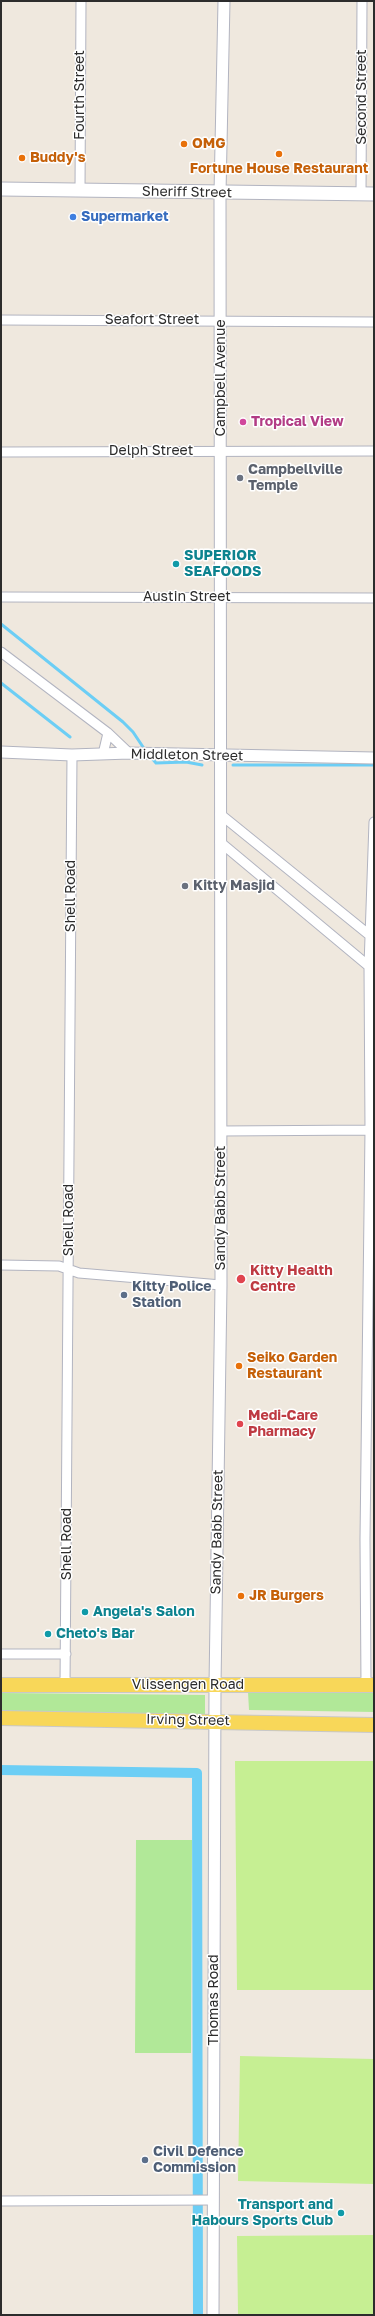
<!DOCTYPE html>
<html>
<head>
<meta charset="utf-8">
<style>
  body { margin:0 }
  #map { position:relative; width:375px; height:2316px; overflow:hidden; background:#efe8de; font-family:"Golos Text",sans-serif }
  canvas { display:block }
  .frame { position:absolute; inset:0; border:2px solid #2c2c2c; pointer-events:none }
</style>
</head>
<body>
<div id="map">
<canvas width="375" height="2316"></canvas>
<div class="frame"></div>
</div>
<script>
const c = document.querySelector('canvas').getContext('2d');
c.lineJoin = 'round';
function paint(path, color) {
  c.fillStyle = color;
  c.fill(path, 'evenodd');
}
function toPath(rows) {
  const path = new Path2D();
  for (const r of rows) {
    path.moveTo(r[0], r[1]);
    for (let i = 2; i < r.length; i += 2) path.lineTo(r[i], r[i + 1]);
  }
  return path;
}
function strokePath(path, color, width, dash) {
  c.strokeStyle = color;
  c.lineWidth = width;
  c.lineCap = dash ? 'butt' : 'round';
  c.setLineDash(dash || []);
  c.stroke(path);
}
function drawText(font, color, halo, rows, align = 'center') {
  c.font = font + ' "Golos Text",sans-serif';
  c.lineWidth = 3;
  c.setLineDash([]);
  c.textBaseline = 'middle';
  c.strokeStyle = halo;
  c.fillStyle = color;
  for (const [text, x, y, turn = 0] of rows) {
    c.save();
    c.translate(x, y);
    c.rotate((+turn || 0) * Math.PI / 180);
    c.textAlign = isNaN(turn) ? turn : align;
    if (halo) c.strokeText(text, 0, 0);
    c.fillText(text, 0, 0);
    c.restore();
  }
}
paint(toPath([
  [248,1692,374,1692,374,1712,249,1710],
  [1,1693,205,1695,205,1715,1,1711],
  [136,1840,192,1840,191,2053,135,2053]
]), '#b1e898');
paint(toPath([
  [235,1761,374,1761,374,1990,237,1990],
  [240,2056,374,2059,374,2184,238,2181],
  [374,2235,374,2315,238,2315,237,2236]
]), '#c6ef93');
strokePath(toPath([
  [1,624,123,722,133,732,145,750],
  [1,683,70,737],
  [151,757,156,763,186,762,202,765],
  [233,765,374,765]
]), '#6ccef5', 3);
strokePath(toPath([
  [1,1770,197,1773,198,2315]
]), '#6ccef5', 10);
const minor = toPath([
  [80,190,81,1],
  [361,194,362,1],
  [1,320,374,322],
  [1,452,374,451],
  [1,597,374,598],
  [1,652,108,733,129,753],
  [103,754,108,733],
  [220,814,373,938],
  [220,842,371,968],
  [221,1131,374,1130],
  [1,1265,59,1266,79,1273,221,1285],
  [1,1654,66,1654],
  [65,1685,72,755],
  [366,1685,365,1539,370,1130,369,966,374,822],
  [1,2201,213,2200]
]);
const tertiary = toPath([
  [1,752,72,755,129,753,374,758],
  [213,2315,215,1685,221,1285,220,193,224,1]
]);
const secondary = toPath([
  [1,189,374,194]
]);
const primary = toPath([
  [1,1685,374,1685],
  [1,1718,374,1725]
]);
strokePath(minor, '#b2b4c0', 11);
strokePath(tertiary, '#b2b4c0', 13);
strokePath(secondary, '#b2b4c0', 15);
strokePath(primary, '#c8c8c8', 16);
strokePath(minor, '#fff', 9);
strokePath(tertiary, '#fff', 11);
strokePath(secondary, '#fff', 13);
strokePath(primary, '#f8d759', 14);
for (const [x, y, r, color] of [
  [184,144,4,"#e8710a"],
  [279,154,4,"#e8710a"],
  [22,158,4,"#e8710a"],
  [73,217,4,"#3f7fe0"],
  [243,422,4,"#d1479c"],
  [240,478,4,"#6b7280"],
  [176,564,4,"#0f9aa8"],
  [185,886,4,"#6b7280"],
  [241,1279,5,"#e0444e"],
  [124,1295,4,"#5c6f8a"],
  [239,1366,4,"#e8710a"],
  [240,1424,4,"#e0444e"],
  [241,1596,4,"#e8710a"],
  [85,1612,4,"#0f9aa8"],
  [48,1634,4,"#0f9aa8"],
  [145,2160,4,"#5c6f8a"],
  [341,2213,4,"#0f9aa8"]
]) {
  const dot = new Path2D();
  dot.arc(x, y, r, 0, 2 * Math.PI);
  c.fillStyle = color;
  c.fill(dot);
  strokePath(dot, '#fff', 1.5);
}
drawText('14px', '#2c2c2c', '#fff', [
  ["Fourth Street",80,95,-90],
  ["Second Street",362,97,-90],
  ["Sheriff Street",187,192,1],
  ["Seafort Street",152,320],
  ["Campbell Avenue",221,378,-90],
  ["Delph Street",151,451],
  ["Austin Street",187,597],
  ["Middleton Street",187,755,1],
  ["Shell Road",71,896,-90],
  ["Sandy Babb Street",221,1208,-90],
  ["Shell Road",69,1220,-90],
  ["Sandy Babb Street",217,1532,-89],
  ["Shell Road",67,1544,-90],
  ["Vlissengen Road",188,1685],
  ["Irving Street",188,1720,1],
  ["Thomas Road",214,2000,-90]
]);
drawText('bold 14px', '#c56008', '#fff', [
  ["OMG",192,144],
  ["Buddy's",30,158],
  ["Fortune House Restaurant",279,169,"center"],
  ["Seiko Garden",247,1358],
  ["Restaurant",247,1374],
  ["JR Burgers",249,1596]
], 'left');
drawText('bold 14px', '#366cbe', '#fff', [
  ["Supermarket",81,217]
], 'left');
drawText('bold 14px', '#b23c85', '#fff', [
  ["Tropical View",251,422]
], 'left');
drawText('bold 14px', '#5b616d', '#fff', [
  ["Campbellville",248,470],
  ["Temple",248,486],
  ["Kitty Masjid",193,886]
], 'left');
drawText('bold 14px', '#0d838f', '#fff', [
  ["SUPERIOR",184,556],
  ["SEAFOODS",184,572],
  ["Angela's Salon",93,1612],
  ["Cheto's Bar",56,1634],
  ["Transport and",333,2205,"right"],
  ["Habours Sports Club",333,2221,"right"]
], 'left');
drawText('bold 14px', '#be3a42', '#fff', [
  ["Kitty Health",250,1271],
  ["Centre",250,1287],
  ["Medi-Care",248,1416],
  ["Pharmacy",248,1432]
], 'left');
drawText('bold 14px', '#4e5e75', '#fff', [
  ["Kitty Police",132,1287],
  ["Station",132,1303],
  ["Civil Defence",153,2152],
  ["Commission",153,2168]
], 'left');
</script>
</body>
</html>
